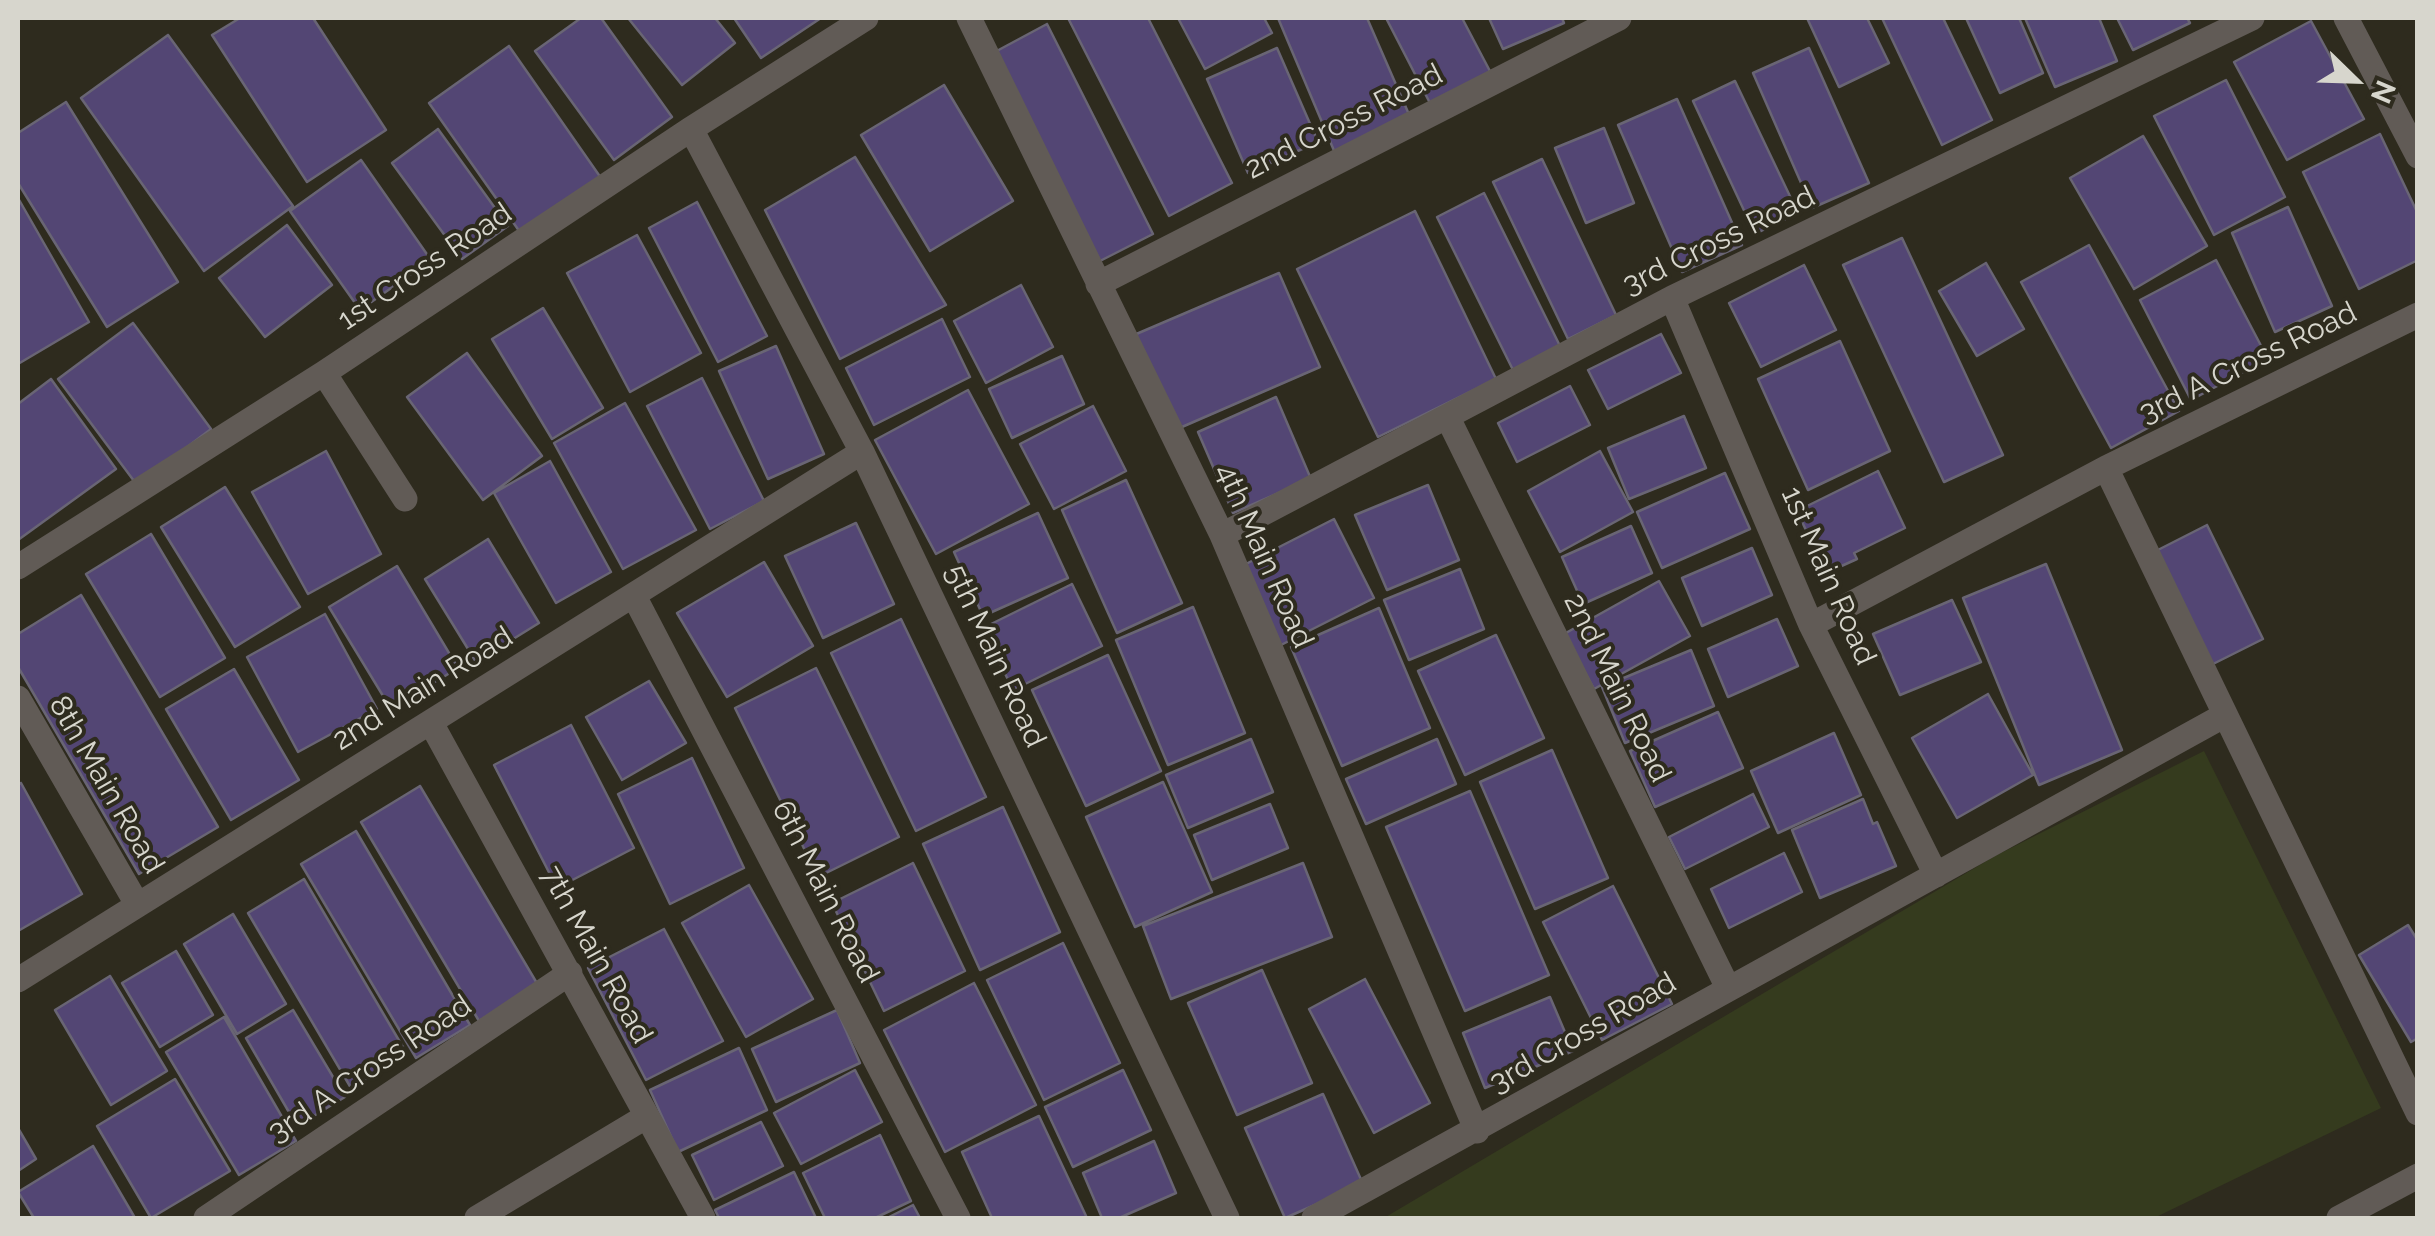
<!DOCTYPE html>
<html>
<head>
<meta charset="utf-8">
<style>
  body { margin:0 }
  #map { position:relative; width:2435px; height:1236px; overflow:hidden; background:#2e2b1e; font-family:Raleway,sans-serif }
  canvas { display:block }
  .frame { position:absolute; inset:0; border:20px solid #d7d6cd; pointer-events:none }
  .north { position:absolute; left:2305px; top:30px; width:100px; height:100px; -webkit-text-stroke:8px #2e2b1e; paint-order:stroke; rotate:113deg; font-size:28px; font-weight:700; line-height:40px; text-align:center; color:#d7d6cd }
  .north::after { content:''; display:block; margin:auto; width:35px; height:45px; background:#d7d6cd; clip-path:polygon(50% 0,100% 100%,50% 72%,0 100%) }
</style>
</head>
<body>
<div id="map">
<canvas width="2435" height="1236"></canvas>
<div class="frame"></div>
<div class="north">N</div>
</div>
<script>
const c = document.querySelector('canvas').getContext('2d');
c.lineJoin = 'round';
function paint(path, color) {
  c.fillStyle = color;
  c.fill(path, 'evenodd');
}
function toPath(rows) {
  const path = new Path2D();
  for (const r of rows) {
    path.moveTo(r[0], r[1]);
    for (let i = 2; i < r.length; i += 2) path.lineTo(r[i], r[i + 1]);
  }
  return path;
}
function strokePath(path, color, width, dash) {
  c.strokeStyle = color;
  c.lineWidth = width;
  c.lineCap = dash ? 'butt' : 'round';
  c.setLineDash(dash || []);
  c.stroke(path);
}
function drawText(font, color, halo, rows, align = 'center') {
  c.font = font + ' Raleway,sans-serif';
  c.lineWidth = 8;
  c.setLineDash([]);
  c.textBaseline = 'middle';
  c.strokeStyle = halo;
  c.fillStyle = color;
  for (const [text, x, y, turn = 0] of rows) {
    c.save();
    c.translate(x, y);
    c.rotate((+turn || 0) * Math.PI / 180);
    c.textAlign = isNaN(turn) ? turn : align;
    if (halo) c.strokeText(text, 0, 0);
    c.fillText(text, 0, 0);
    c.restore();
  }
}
paint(toPath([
  [2204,751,2381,1108,2154,1218,1384,1218,1995,856]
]), '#353b1e');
const building = toPath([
  [240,18,313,18,386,130,307,182,212,35,240,18],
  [581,18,601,18,672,117,614,160,535,51,581,18],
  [628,18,715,18,735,43,682,85,628,18],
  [734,18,821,18,761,58,734,18],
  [1068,18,1148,18,1232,183,1169,216,1068,18],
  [1178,18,1264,18,1272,33,1205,69,1178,18],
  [1278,18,1367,18,1411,119,1335,153,1278,18],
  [1386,18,1462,18,1492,75,1432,107,1386,18],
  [1489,18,1562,18,1564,23,1503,49,1489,18],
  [1807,18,1867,18,1889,63,1839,87,1807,18],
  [1882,18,1943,18,1992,120,1942,145,1882,18],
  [1966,18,2019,18,2043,73,2000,93,1966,18],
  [2025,18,2099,18,2117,61,2055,87,2025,18],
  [2117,18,2187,18,2190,23,2133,50,2117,18],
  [2311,21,2364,119,2287,160,2234,62,2311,21],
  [1047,24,1153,234,1098,262,993,53,1047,24],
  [168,35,293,206,204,271,81,98,168,35],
  [509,46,601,178,522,235,429,103,509,46],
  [1277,48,1318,142,1248,173,1207,79,1277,48],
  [1809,48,1869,183,1812,208,1753,73,1809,48],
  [2226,80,2285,197,2214,235,2154,116,2226,80],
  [1735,81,1798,213,1755,234,1693,101,1735,81],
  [944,85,1013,201,930,251,861,135,944,85],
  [1677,99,1742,245,1682,272,1618,125,1677,99],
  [66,102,178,282,107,327,18,183,18,133,66,102],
  [1604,128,1634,203,1586,223,1555,148,1604,128],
  [438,129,508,226,462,259,392,163,438,129],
  [2380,134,2418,214,2418,260,2359,289,2303,172,2380,134],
  [2143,136,2207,246,2134,289,2070,178,2143,136],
  [855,157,946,305,840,359,765,210,855,157],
  [1542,159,1616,315,1568,339,1493,182,1542,159],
  [361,160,431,260,360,310,290,211,361,160],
  [1484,193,1563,352,1516,376,1437,217,1484,193],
  [18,198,89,322,18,364,18,198],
  [697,202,767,336,718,362,649,228,697,202],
  [2288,207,2332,306,2275,332,2232,233,2288,207],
  [1415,211,1496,379,1378,437,1297,269,1415,211],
  [287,225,332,285,265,337,219,278,287,225],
  [637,235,701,353,630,392,567,273,637,235],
  [1902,238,2003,455,1944,482,1843,265,1902,238],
  [2089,245,2179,411,2111,448,2021,282,2089,245],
  [2216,260,2268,359,2191,400,2140,300,2216,260],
  [1986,263,2024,329,1977,356,1939,291,1986,263],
  [1804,265,1836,330,1761,367,1729,303,1804,265],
  [1279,273,1320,367,1175,430,1134,335,1279,273],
  [1021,285,1053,347,986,383,954,321,1021,285],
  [543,308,603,408,552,439,492,339,543,308],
  [942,319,970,377,874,425,846,368,942,319],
  [133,323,211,429,137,485,58,379,133,323],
  [1661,334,1681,373,1608,409,1588,370,1661,334],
  [1840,341,1890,451,1808,490,1758,379,1840,341],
  [776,346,824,454,768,479,719,371,776,346],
  [467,353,542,456,483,500,407,397,467,353],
  [1062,356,1084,404,1012,438,989,389,1062,356],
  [702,378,764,501,710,529,647,406,702,378],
  [51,379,116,469,18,540,18,404,51,379],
  [1570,386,1590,425,1517,462,1498,423,1570,386],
  [968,390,1029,504,936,554,875,440,968,390],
  [1276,397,1311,479,1233,513,1198,432,1276,397],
  [625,403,696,530,623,569,554,443,625,403],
  [1093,406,1126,471,1054,509,1020,444,1093,406],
  [1684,416,1706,468,1629,499,1608,448,1684,416],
  [326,451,381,554,308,594,252,492,326,451],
  [1600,451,1633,512,1560,552,1528,491,1600,451],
  [550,461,611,572,556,603,494,493,550,461],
  [1878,471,1905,528,1854,553,1857,559,1826,573,1797,511,1878,471],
  [1725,473,1750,529,1662,568,1637,512,1725,473],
  [1126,480,1182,603,1117,633,1062,510,1126,480],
  [1428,485,1459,560,1387,590,1355,515,1428,485],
  [225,487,300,607,235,647,161,527,225,487],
  [1038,513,1068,578,983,616,954,552,1038,513],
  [1334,519,1374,598,1279,646,1240,567,1334,519],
  [856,523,894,604,823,638,785,556,856,523],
  [2207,525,2263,639,2205,668,2150,554,2207,525],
  [1631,526,1652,573,1583,604,1562,557,1631,526],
  [151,534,225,658,160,697,86,574,151,534],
  [488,539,539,623,476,662,425,579,488,539],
  [1752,548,1772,595,1702,626,1682,578,1752,548],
  [764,562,813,646,727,697,677,613,764,562],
  [2046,564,2122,750,2039,785,1963,598,2046,564],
  [397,566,458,668,391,709,329,607,397,566],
  [1460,569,1484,629,1409,660,1384,600,1460,569],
  [1659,581,1690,636,1594,689,1564,634,1659,581],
  [1072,584,1102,646,1013,690,983,628,1072,584],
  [81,595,218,827,139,874,18,667,18,634,81,595],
  [1952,600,1981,662,1900,695,1873,634,1952,600],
  [1193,607,1245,733,1168,765,1116,640,1193,607],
  [1379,608,1430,728,1342,766,1291,647,1379,608],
  [325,614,377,709,298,752,247,657,325,614],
  [901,619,986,797,916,831,831,653,901,619],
  [1777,619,1798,666,1728,697,1708,649,1777,619],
  [1496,635,1544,738,1465,775,1418,671,1496,635],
  [1691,650,1714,706,1625,743,1602,687,1691,650],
  [1108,655,1161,771,1086,806,1032,690,1108,655],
  [816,668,899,837,818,877,735,708,816,668],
  [234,669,299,780,231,820,166,709,234,669],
  [649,681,686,743,622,780,586,717,649,681],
  [1988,694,2033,775,1957,818,1912,738,1988,694],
  [1718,712,1743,768,1655,807,1630,751,1718,712],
  [571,725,634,848,557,888,494,765,571,725],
  [1834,733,1861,795,1778,833,1751,771,1834,733],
  [1251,739,1273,792,1188,828,1166,775,1251,739],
  [1437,739,1456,784,1366,824,1346,779,1437,739],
  [1552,750,1608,878,1535,909,1480,782,1552,750],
  [692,758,744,868,670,904,618,794,692,758],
  [1163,782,1212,892,1135,927,1086,817,1163,782],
  [21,783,82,894,18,931,18,785,21,783],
  [420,786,538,985,479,1021,361,822,420,786],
  [1470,791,1549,975,1465,1011,1386,827,1470,791],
  [1753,794,1769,827,1685,869,1669,837,1753,794],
  [1863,799,1873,824,1877,822,1896,866,1820,898,1792,830,1863,799],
  [1270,804,1288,848,1212,880,1194,835,1270,804],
  [1003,807,1060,932,980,970,923,844,1003,807],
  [356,831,470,1025,416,1058,301,864,356,831],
  [1784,853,1802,892,1729,928,1711,889,1784,853],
  [913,863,965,971,884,1011,832,903,913,863],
  [1303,863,1332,937,1171,999,1143,926,1303,863],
  [304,879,407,1054,351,1088,248,913,304,879],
  [749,885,813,999,746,1037,682,923,749,885],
  [1613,886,1672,1004,1602,1040,1543,922,1613,886],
  [233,914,286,1004,237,1034,184,944,233,914],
  [2408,925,2418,941,2418,1038,2411,1042,2359,955,2408,925],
  [664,929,723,1041,646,1080,588,968,664,929],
  [1063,943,1120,1063,1044,1100,987,980,1063,943],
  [176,951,213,1015,160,1047,122,983,176,951],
  [1262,970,1312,1083,1237,1115,1188,1003,1262,970],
  [110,976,167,1071,111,1105,55,1010,110,976],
  [1365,979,1430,1103,1374,1133,1309,1009,1365,979],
  [974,983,1036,1105,945,1152,884,1030,974,983],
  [1550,997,1573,1051,1485,1088,1463,1033,1550,997],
  [293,1010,345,1097,297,1126,246,1038,293,1010],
  [837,1010,860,1063,776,1102,752,1049,837,1010],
  [224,1017,296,1141,239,1175,166,1052,224,1017],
  [739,1048,767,1110,678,1152,650,1090,739,1048],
  [855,1070,882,1122,801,1164,774,1113,855,1070],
  [1123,1070,1151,1130,1073,1167,1045,1107,1123,1070],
  [175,1079,230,1171,151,1218,97,1126,175,1079],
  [1323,1094,1363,1184,1285,1218,1245,1128,1323,1094],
  [1039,1116,1087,1218,992,1218,962,1152,1039,1116],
  [761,1122,783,1166,714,1200,692,1155,761,1122],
  [18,1128,36,1159,18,1171,18,1128],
  [880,1135,911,1201,875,1218,825,1218,803,1173,880,1135],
  [1154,1141,1176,1193,1119,1218,1102,1218,1083,1173,1154,1141],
  [93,1146,135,1218,34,1218,18,1192,93,1146],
  [794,1172,816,1218,719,1218,715,1210,794,1172],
  [913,1205,920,1218,887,1218,913,1205]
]);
paint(building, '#534674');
strokePath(building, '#696574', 2.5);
strokePath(toPath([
  [969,18,1222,535,1477,1131],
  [2346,18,2418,156],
  [691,129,862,452,1227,1218],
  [1098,284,1619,18],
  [1672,298,1811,625,1936,875],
  [324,373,405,499],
  [1448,418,1728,988],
  [2106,468,2418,1113],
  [1222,535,1672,298,2252,18],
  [18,567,324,373,691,129,866,18],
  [634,596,958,1218],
  [1811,625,2106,468,2418,315],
  [18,698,137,904],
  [431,723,703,1218],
  [18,980,862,452],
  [206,1218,570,973],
  [477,1218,647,1116],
  [1314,1218,2225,715],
  [2339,1218,2418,1176]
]), '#615b56', 25);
drawText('30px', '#d7d6cd', '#2e2b1e', [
  ["2nd Cross Road",1344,122,-27],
  ["3rd Cross Road",1719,241,-26],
  ["1st Cross Road",425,267,-34],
  ["3rd A Cross Road",2248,363,-26],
  ["4th Main Road",1264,556,66],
  ["1st Main Road",1828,576,66],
  ["5th Main Road",995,656,65],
  ["2nd Main Road",1617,688,64],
  ["2nd Main Road",423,689,-32],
  ["8th Main Road",106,785,60],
  ["6th Main Road",825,892,63],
  ["7th Main Road",596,955,61],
  ["3rd Cross Road",1583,1033,-30],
  ["3rd A Cross Road",370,1069,-34]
]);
</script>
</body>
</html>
